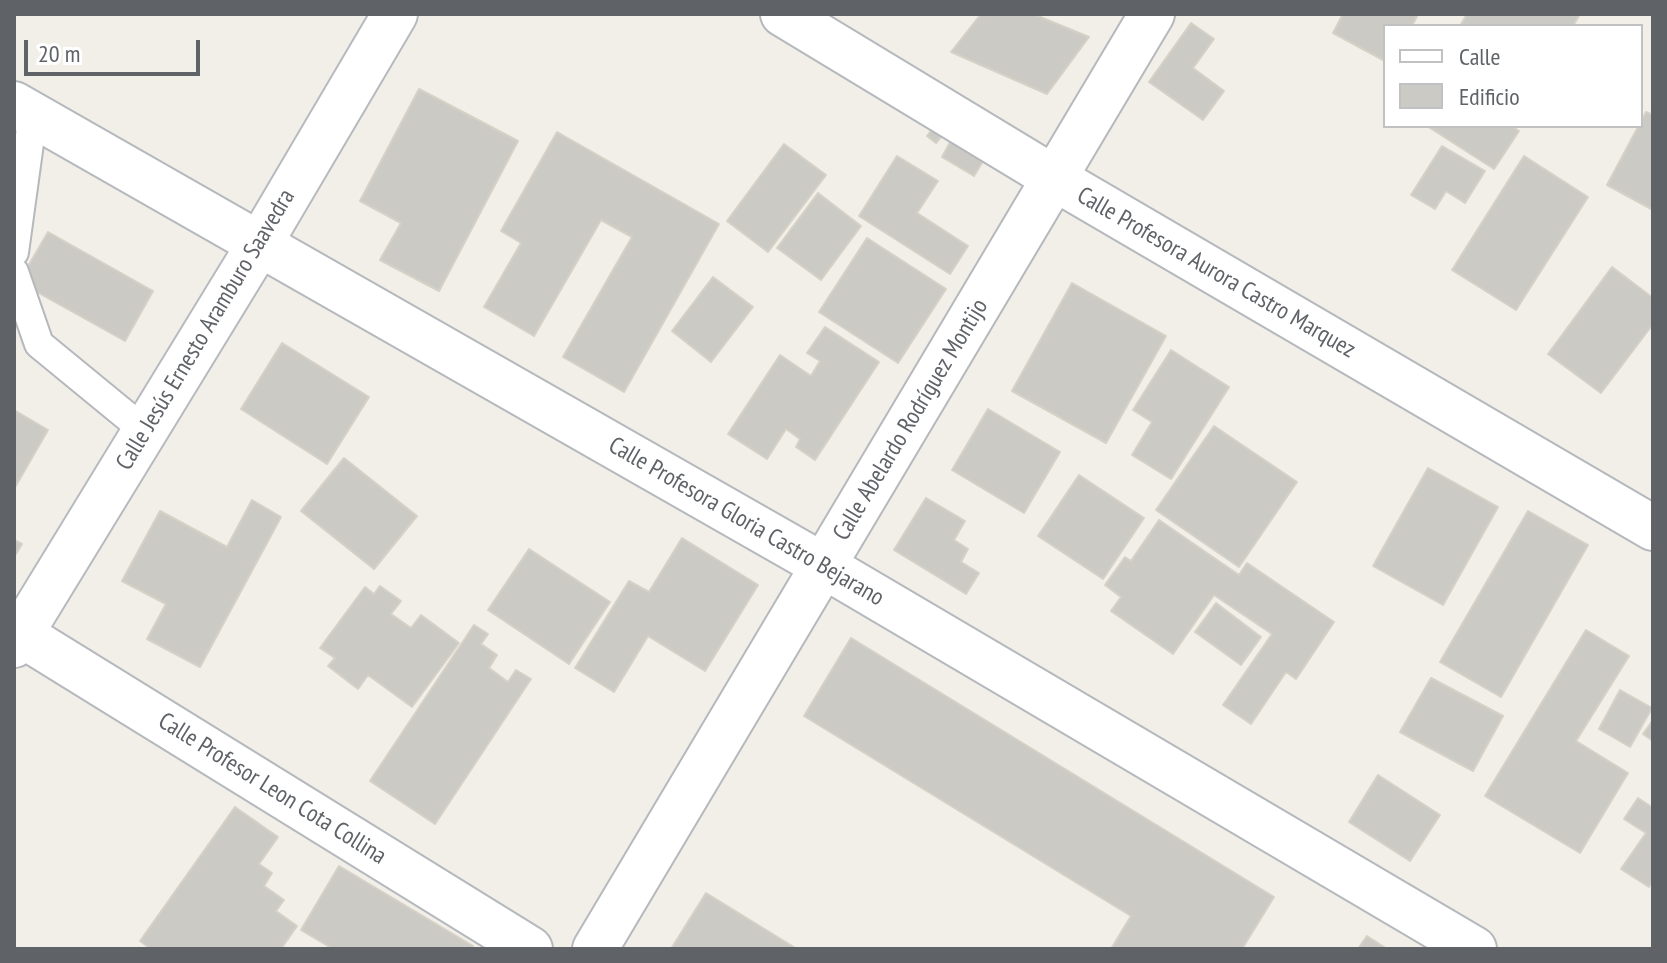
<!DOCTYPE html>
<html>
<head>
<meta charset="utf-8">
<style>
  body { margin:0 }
  #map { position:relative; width:1667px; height:963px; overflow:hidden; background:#f1efe8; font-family:"PT Sans Narrow",sans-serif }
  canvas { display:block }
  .frame { position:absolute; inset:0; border:16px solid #5f6368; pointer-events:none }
  .legend { position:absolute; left:1383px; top:24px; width:260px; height:104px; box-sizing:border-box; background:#fff; border:2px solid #bfc1c3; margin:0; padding:10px 14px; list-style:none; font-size:24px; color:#5f6368 }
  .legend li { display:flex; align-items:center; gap:16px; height:40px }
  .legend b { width:40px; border:2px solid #bfc1c3 }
  .scale { position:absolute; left:24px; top:40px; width:176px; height:36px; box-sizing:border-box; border:4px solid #5f6368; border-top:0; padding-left:10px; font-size:24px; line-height:28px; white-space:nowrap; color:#5f6368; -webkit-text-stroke:6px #fff; paint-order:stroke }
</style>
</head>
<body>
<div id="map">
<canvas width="1667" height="963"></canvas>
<div class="frame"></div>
<ul class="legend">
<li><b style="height:10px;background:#fff"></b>Calle</li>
<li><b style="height:22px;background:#cccac5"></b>Edificio</li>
</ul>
<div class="scale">20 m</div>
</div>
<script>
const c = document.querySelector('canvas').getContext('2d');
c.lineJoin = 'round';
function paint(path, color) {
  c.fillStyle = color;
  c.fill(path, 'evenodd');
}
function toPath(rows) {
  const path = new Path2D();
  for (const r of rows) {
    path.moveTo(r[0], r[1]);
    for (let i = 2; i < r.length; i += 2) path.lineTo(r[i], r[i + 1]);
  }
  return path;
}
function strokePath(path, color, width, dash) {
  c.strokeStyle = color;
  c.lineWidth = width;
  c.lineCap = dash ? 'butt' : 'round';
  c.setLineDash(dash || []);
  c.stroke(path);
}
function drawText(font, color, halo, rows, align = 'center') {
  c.font = font + ' "PT Sans Narrow",sans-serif';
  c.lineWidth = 8;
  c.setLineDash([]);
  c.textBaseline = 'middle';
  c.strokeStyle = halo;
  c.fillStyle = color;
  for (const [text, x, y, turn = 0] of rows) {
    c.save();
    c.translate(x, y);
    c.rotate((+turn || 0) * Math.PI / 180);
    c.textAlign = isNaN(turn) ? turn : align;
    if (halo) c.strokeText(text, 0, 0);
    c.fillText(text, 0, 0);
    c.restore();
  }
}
const building = toPath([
  [981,14,1033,14,1089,37,1047,94,951,52,981,14],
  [1343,14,1418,14,1412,26,1385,26,1385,61,1333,33,1343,14],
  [1467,14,1580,14,1573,26,1460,26,1467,14],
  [1191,23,1214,39,1193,68,1224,91,1203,120,1149,82,1191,23],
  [419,89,518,141,439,291,380,260,401,223,360,201,419,89],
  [1646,112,1653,115,1653,210,1607,185,1646,112],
  [940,119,950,126,936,143,927,136,940,119],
  [1427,126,1512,126,1519,131,1494,169,1427,126],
  [557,132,719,224,624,392,563,357,632,237,601,220,534,336,484,307,521,243,501,231,557,132],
  [955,133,988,153,974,176,942,157,955,133],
  [784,144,826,175,768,252,727,221,784,144],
  [1442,146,1485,171,1465,203,1446,191,1435,209,1411,195,1442,146],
  [897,156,938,181,917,213,968,246,950,274,859,216,897,156],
  [1524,156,1588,197,1516,310,1452,270,1524,156],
  [818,193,861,226,821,280,777,248,818,193],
  [48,232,153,291,125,341,19,282,48,232],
  [867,238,946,289,898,363,819,312,867,238],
  [1612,267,1653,298,1653,324,1601,393,1548,354,1612,267],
  [713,277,753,307,711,362,672,331,713,277],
  [1072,283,1166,336,1106,443,1012,391,1072,283],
  [825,327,879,362,815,460,796,447,800,439,786,429,767,459,728,434,780,355,811,376,820,361,807,353,825,327],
  [282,343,369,397,327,464,241,409,282,343],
  [1171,350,1229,387,1171,479,1132,455,1152,422,1133,410,1171,350],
  [988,409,1060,452,1024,513,952,470,988,409],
  [14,410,48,430,14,489,14,410],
  [1214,426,1297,482,1239,567,1156,510,1214,426],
  [344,458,417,516,374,569,301,511,344,458],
  [1428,468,1498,507,1443,605,1373,566,1428,468],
  [1079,475,1144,518,1103,579,1038,536,1079,475],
  [926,498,965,521,954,540,968,549,961,562,979,573,966,594,894,550,926,498],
  [252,500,281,517,200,667,147,639,166,604,122,581,160,511,227,547,252,500],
  [1528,511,1588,545,1501,697,1440,662,1528,511],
  [1159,520,1239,575,1247,563,1334,622,1296,679,1286,672,1251,724,1223,705,1272,634,1214,595,1173,654,1111,611,1121,597,1105,585,1125,557,1131,561,1159,520],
  [682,538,758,585,705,671,648,636,614,692,575,668,629,581,649,592,682,538],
  [14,540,22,544,16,554,14,553,14,540],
  [529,549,610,602,569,664,488,610,529,549],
  [380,586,401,601,391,614,411,628,421,615,459,643,412,707,368,675,358,689,328,666,335,658,320,648,365,587,374,594,380,586],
  [1216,603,1261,637,1241,665,1195,632,1216,603],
  [474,625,488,634,481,644,497,655,489,668,508,682,516,670,531,679,435,824,370,781,474,625],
  [1586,630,1629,656,1576,741,1628,773,1580,853,1485,796,1586,630],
  [851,638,1274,897,1242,949,1111,949,1131,916,804,716,851,638],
  [1431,678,1503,716,1473,771,1400,732,1431,678],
  [1620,690,1652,708,1630,747,1599,729,1620,690],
  [1653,720,1653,741,1643,734,1653,720],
  [1378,775,1440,815,1410,861,1349,822,1378,775],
  [1638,798,1653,808,1653,880,1649,887,1621,869,1646,833,1624,819,1638,798],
  [235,807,278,837,259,864,272,873,264,886,284,900,276,911,297,926,281,949,151,949,140,941,235,807],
  [339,866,473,946,472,949,333,949,301,930,339,866],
  [706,893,797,949,671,949,706,893],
  [1367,936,1387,949,1358,949,1367,936]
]);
paint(building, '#cccac5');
strokePath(building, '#d6d1c6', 2);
const lane = toPath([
  [14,252,33,114],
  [14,272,39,344,145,431]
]);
const street = toPath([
  [783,14,1054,178,1653,528],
  [14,104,824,566,1474,949],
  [14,630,530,949],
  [595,949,1152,14]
]);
const secondary = toPath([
  [14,645,260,243,395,14]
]);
strokePath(lane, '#b5b8bc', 32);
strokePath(street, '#b5b8bc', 48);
strokePath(secondary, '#b6babf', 48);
strokePath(lane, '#fff', 28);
strokePath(street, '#fff', 44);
strokePath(secondary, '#fff', 44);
drawText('24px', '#5f6368', '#fff', [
  ["Calle Profesora Aurora Castro Marquez",1216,273,30],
  ["Calle Jesús Ernesto Aramburo Saavedra",206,330,-59],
  ["Calle Abelardo Rodríguez Montijo",911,420,-59],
  ["Calle Profesora Gloria Castro Bejarano",746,522,30],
  ["Calle Profesor Leon Cota Collina",272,789,32]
]);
</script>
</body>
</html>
